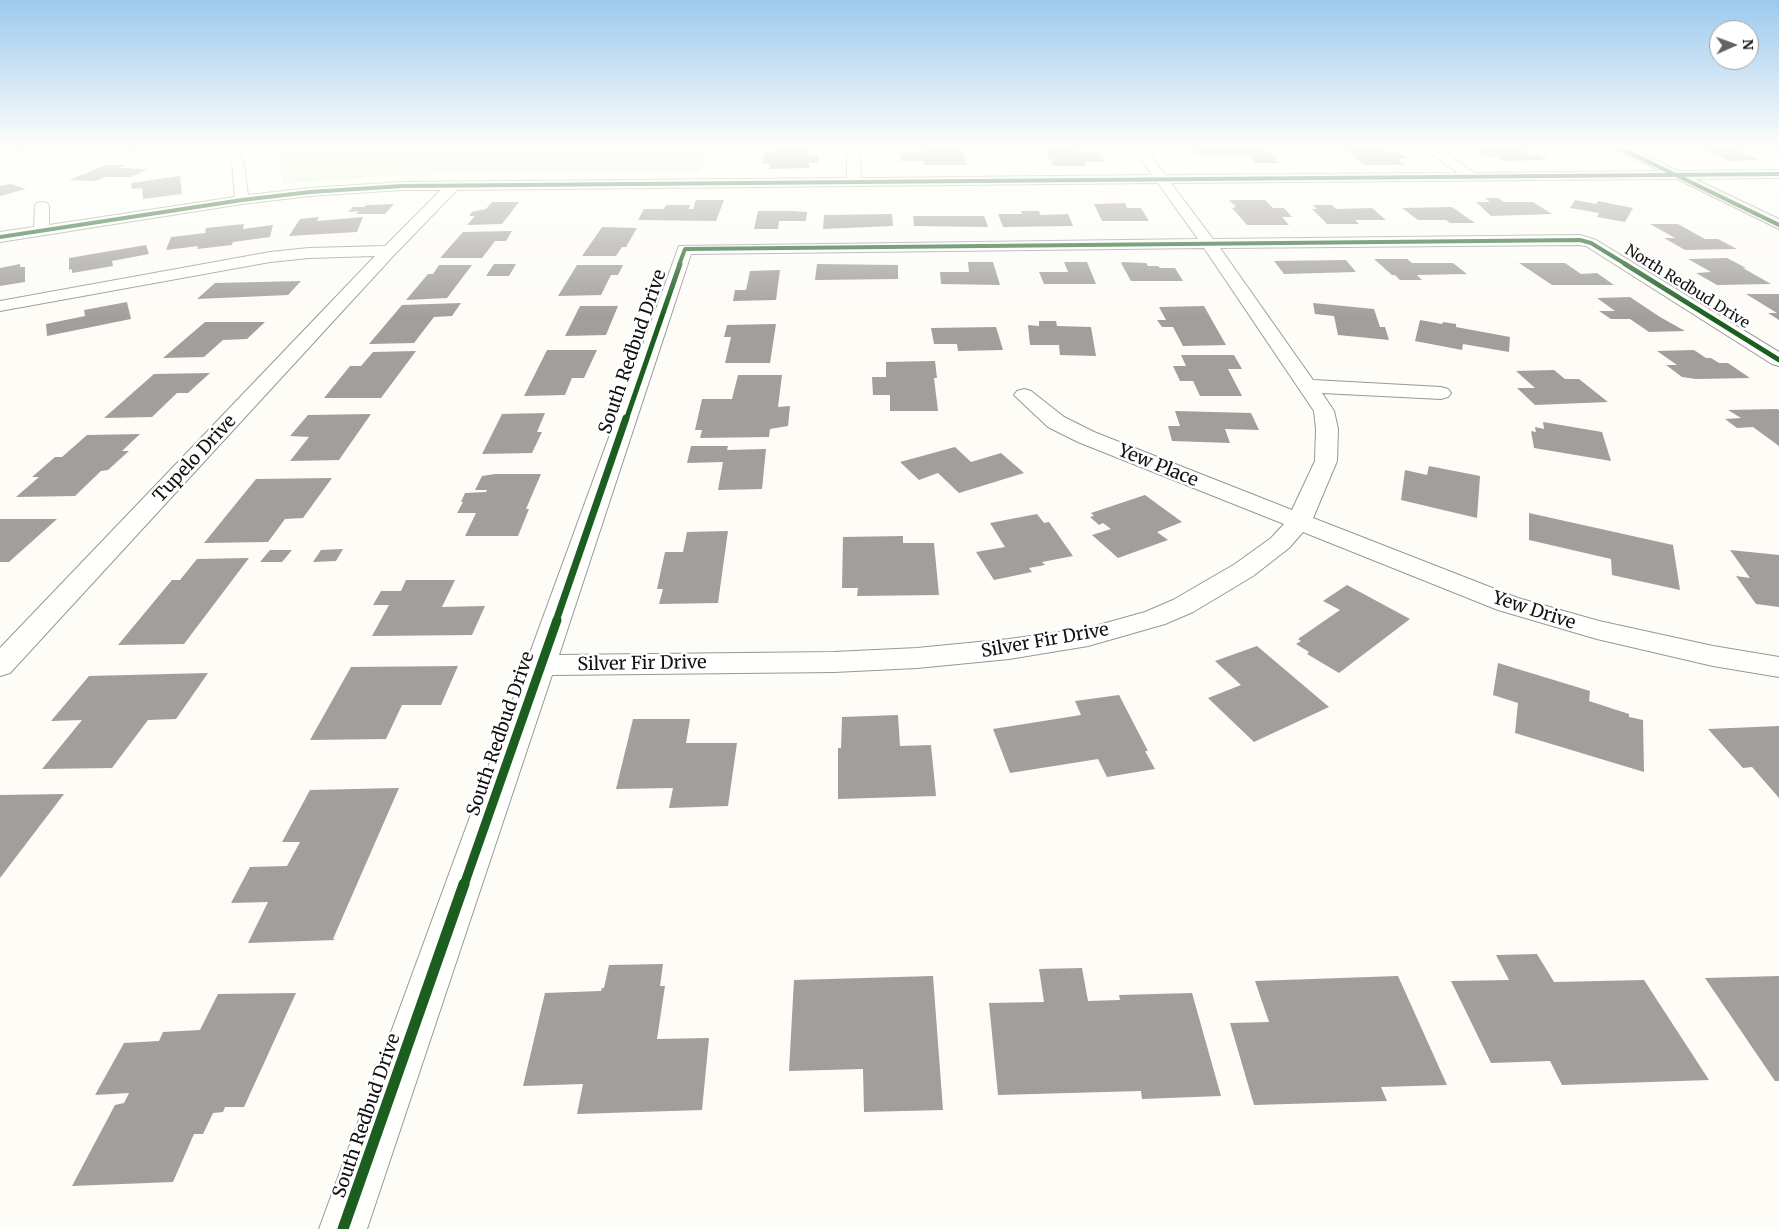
<!DOCTYPE html>
<html>
<head>
<meta charset="utf-8">
<style>
  body { margin:0 }
  #map { position:relative; width:1779px; height:1229px; overflow:hidden; background:#fdfcf7; font-family:Merriweather,serif }
  canvas { display:block }
  .north { position:absolute; left:1709px; top:20px; width:50px; height:50px; box-sizing:border-box; background:#fff; border:1px solid #a0a0a0; border-radius:50%; rotate:88deg; font-size:14px; font-weight:700; line-height:20px; text-align:center; color:#111 }
  .north::after { content:''; display:block; margin:auto; width:18px; height:22px; background:#646362; clip-path:polygon(50% 0,100% 100%,50% 72%,0 100%) }
</style>
</head>
<body>
<div id="map">
<canvas width="1779" height="1229"></canvas>
<div class="north">N</div>
</div>
<script>
const c = document.querySelector('canvas').getContext('2d');
c.lineJoin = 'round';
function paint(path, color) {
  c.fillStyle = color;
  c.fill(path, 'evenodd');
}
function toPath(rows) {
  const path = new Path2D();
  for (const r of rows) {
    path.moveTo(r[0], r[1]);
    for (let i = 2; i < r.length; i += 2) path.lineTo(r[i], r[i + 1]);
  }
  return path;
}
function strokePath(path, color, width, dash) {
  c.strokeStyle = color;
  c.lineWidth = width;
  c.lineCap = dash ? 'butt' : 'round';
  c.setLineDash(dash || []);
  c.stroke(path);
}
function drawText(font, color, halo, rows, align = 'center') {
  c.font = font + ' Merriweather,serif';
  c.lineWidth = 5;
  c.setLineDash([]);
  c.textBaseline = 'middle';
  c.strokeStyle = halo;
  c.fillStyle = color;
  for (const [text, x, y, turn = 0] of rows) {
    c.save();
    c.translate(x, y);
    c.rotate((+turn || 0) * Math.PI / 180);
    c.textAlign = isNaN(turn) ? turn : align;
    if (halo) c.strokeText(text, 0, 0);
    c.fillText(text, 0, 0);
    c.restore();
  }
}
paint(toPath([
  [270,146,710,146,700,173,442,174,396,175,283,184,278,161]
]), '#e7f3d7');
paint(toPath([
  [15,146,40,146,41,147,21,152,4,149],
  [129,146,166,146,166,147,130,152],
  [1340,146,1380,146,1386,151,1397,151,1409,159,1397,159,1405,165,1364,165],
  [1478,146,1523,146,1531,151,1521,151,1529,155,1539,155,1548,160,1502,161,1496,157,1489,157,1476,150,1483,150],
  [1697,146,1743,146,1753,151,1737,151,1759,160,1729,161],
  [1190,147,1263,147,1280,163,1255,163,1249,156,1196,155],
  [810,148,809,155,819,155,818,163,809,163,809,168,769,169,770,164,762,164,765,151,773,151,773,149],
  [921,148,962,148,967,165,924,165,924,161,901,161,900,153,922,152],
  [1044,148,1076,148,1078,151,1099,151,1106,162,1084,162,1086,166,1053,166],
  [106,165,125,165,119,168,148,169,131,177,105,177,96,181,69,180],
  [180,176,182,194,143,199,142,188,132,189,131,183],
  [11,184,26,189,0,196,0,186],
  [1485,198,1498,198,1504,202,1533,202,1552,214,1491,216,1476,202,1490,202],
  [696,200,724,200,716,221,638,220,644,209,664,209,666,205,690,205,689,209,693,209],
  [1229,200,1265,200,1273,208,1284,208,1292,217,1282,217,1289,225,1247,225,1232,208,1236,207],
  [1575,200,1596,204,1598,201,1633,208,1625,222,1597,217,1599,213,1570,208],
  [492,202,519,202,502,224,467,225,475,216,469,216,472,212,486,209],
  [1125,203,1127,208,1141,208,1149,221,1102,221,1094,204],
  [394,204,385,214,356,214,359,211,348,212,353,207,364,207,366,205],
  [1313,205,1332,205,1336,209,1372,208,1386,220,1355,220,1359,224,1327,224,1312,209,1317,209],
  [1452,207,1475,223,1450,223,1446,220,1418,220,1402,208],
  [758,211,791,211,807,212,806,221,779,221,778,229,754,229],
  [1021,211,1039,211,1040,215,1068,214,1073,226,1003,227,998,214,1022,214],
  [892,214,893,226,823,229,824,215],
  [913,216,984,216,988,227,914,226],
  [319,217,317,221,363,217,357,232,289,236,300,219],
  [244,224,243,229,273,225,270,237,233,242,232,245,197,249,198,246,166,250,171,237,205,233,206,228],
  [1650,224,1678,224,1705,239,1718,239,1737,249,1685,250,1664,238,1675,238],
  [602,227,637,228,626,247,622,247,616,256,582,256],
  [512,231,506,241,495,241,482,258,440,258,463,232],
  [146,245,149,254,112,261,113,266,72,273,72,269,69,270,69,258],
  [1727,258,1746,268,1743,268,1771,284,1717,285,1696,273,1711,272,1688,259],
  [1374,259,1407,259,1412,263,1453,263,1467,274,1417,275,1422,280,1400,280,1395,275,1392,275],
  [1346,260,1356,272,1284,274,1274,261],
  [968,262,993,262,1000,285,941,284,940,272,969,272],
  [1064,262,1087,262,1096,284,1044,284,1039,272,1068,272],
  [1123,262,1146,263,1148,266,1158,266,1160,268,1175,268,1183,281,1131,281,1121,263],
  [1519,263,1565,263,1581,274,1597,273,1614,285,1552,285],
  [20,264,20,267,25,267,25,282,0,286,0,268],
  [494,264,516,264,509,276,486,276],
  [817,264,898,265,898,279,815,280],
  [439,265,472,265,447,298,406,300,428,274,433,274],
  [577,265,623,265,618,275,611,275,601,295,558,296],
  [780,270,776,300,733,301,735,290,746,290,750,271],
  [301,281,288,295,197,299,215,283],
  [1746,294,1779,294,1779,320,1768,313,1777,313],
  [1630,297,1660,317,1685,331,1649,332,1630,319,1611,319,1599,311,1615,311,1597,298],
  [127,302,131,319,47,336,46,324,85,316,84,310],
  [461,303,452,316,434,317,414,343,369,344,402,305],
  [1313,303,1374,309,1380,327,1385,327,1389,340,1338,335,1334,316,1315,314],
  [580,306,618,306,606,335,565,336],
  [1204,306,1226,345,1183,346,1173,327,1162,327,1157,320,1166,320,1159,307],
  [1420,320,1442,324,1443,322,1456,324,1456,327,1510,337,1509,352,1463,344,1462,350,1415,341],
  [1039,321,1056,321,1057,326,1091,327,1096,356,1060,355,1059,345,1030,345,1028,325,1039,326],
  [205,322,265,322,247,339,223,340,204,357,163,358],
  [776,324,770,363,725,363,731,337,724,337,727,325],
  [996,327,1003,350,958,351,957,344,934,344,931,328],
  [547,350,597,350,584,378,572,378,565,395,524,396],
  [1694,350,1706,358,1711,358,1719,363,1728,363,1750,378,1696,379,1682,377,1666,365,1677,365,1657,351],
  [416,351,381,398,324,398,350,366,361,366,373,352],
  [1181,355,1234,355,1242,369,1228,369,1242,396,1200,396,1193,381,1180,381,1173,366,1186,366],
  [935,361,937,378,934,378,938,411,890,411,890,395,873,395,872,377,886,377,886,362],
  [1554,370,1565,379,1579,379,1608,402,1535,405,1517,388,1535,388,1516,371],
  [210,373,188,393,177,393,152,417,104,418,154,374],
  [738,375,782,375,778,407,790,406,788,426,770,429,769,437,700,438,702,430,695,430,702,399,732,399],
  [1777,409,1779,410,1779,446,1753,427,1737,428,1725,419,1741,418,1728,410],
  [1175,411,1251,413,1259,430,1225,429,1230,443,1172,441,1168,426,1180,426],
  [545,413,537,432,542,432,532,453,482,454,502,414],
  [371,414,339,460,290,461,309,437,290,436,308,415],
  [1543,422,1602,432,1611,461,1534,448,1531,431,1536,432,1535,427,1544,429],
  [140,434,122,451,129,451,108,470,101,471,75,496,16,497,39,477,32,477,55,457,62,457,87,435],
  [691,446,728,446,727,450,766,449,762,489,718,490,723,462,687,463],
  [955,447,971,462,1001,453,1024,473,959,493,938,473,919,480,900,462],
  [1429,466,1480,476,1477,518,1401,500,1405,470,1427,475],
  [495,474,541,474,526,509,529,509,518,536,465,536,476,513,457,513,463,502,461,502,465,493,486,492,487,490,475,490,482,476],
  [332,478,303,518,285,519,268,542,204,543,256,479],
  [1145,495,1182,522,1157,532,1168,540,1118,558,1092,535,1111,529,1103,523,1099,525,1090,517,1094,516,1091,513],
  [1529,513,1673,545,1680,590,1612,575,1611,559,1529,540],
  [1037,514,1044,523,1049,522,1073,556,1042,562,1045,565,1029,568,1032,572,994,580,976,552,1005,547,990,523],
  [0,519,57,519,9,562,0,562],
  [728,531,718,603,659,604,663,589,657,589,665,552,683,552,687,532],
  [903,536,903,543,934,543,939,595,857,596,858,588,842,588,843,537],
  [343,549,336,561,313,562,321,550],
  [270,550,292,550,282,562,260,562],
  [1730,550,1779,555,1779,607,1756,604,1736,576,1750,578],
  [249,558,184,644,118,645,172,580,180,580,197,559],
  [406,580,455,580,442,607,485,606,472,635,372,636,389,605,373,605,381,591,401,591],
  [1347,585,1410,619,1339,673,1307,654,1309,652,1296,644,1301,641,1298,639,1340,610,1323,601],
  [1257,646,1329,707,1254,742,1208,698,1241,685,1215,661],
  [1498,663,1590,691,1589,701,1629,714,1629,717,1643,720,1644,772,1515,733,1518,703,1493,695],
  [458,666,441,705,402,705,386,739,310,740,351,667],
  [208,673,176,719,148,720,112,768,42,769,82,720,51,721,89,676],
  [1119,695,1148,751,1145,751,1155,769,1107,777,1098,759,1010,773,993,729,1081,715,1075,701],
  [898,715,900,746,931,745,936,796,838,799,838,748,841,748,842,717],
  [633,719,690,719,686,743,737,743,728,806,669,808,673,788,616,789],
  [1779,726,1779,798,1752,767,1743,768,1708,729],
  [399,788,333,939,335,940,248,943,268,902,231,903,250,867,287,866,300,842,282,842,310,790],
  [64,794,0,878,0,795],
  [1537,954,1554,982,1644,980,1709,1080,1562,1085,1550,1061,1491,1063,1451,981,1509,980,1496,955],
  [663,964,660,986,665,986,657,1039,709,1038,702,1110,577,1114,583,1084,523,1086,545,993,601,991,602,988,604,988,609,965],
  [1082,968,1088,1001,1120,1000,1119,995,1192,993,1221,1096,1142,1099,1141,1091,998,1095,989,1003,1044,1002,1039,969],
  [933,976,943,1110,864,1112,863,1069,789,1071,794,980],
  [1398,976,1447,1085,1381,1087,1387,1101,1254,1105,1230,1023,1269,1022,1255,981],
  [1779,976,1779,1081,1775,1081,1705,978],
  [296,993,244,1107,225,1107,223,1112,213,1113,203,1134,194,1134,173,1182,72,1186,115,1105,124,1103,129,1093,95,1095,124,1043,159,1041,163,1032,200,1030,218,994]
]), '#a19f9c');
const minor = toPath([
  [226,146,238,146,244,164,248,195,310,188,402,182,847,178,847,146,859,146,861,178,1152,175,1131,146,1144,146,1165,175,1458,173,1420,146,1435,146,1475,173,1779,170,1779,178,1171,183,1213,239,1580,235,1596,240,1779,352,1779,366,1772,364,1586,246,1579,245,1220,248,1313,380,1441,387,1448,389,1451,393,1448,397,1441,399,1322,393,1334,411,1338,429,1337,461,1313,518,1518,598,1599,621,1713,646,1779,657,1779,677,1713,666,1597,639,1498,610,1303,532,1289,548,1253,576,1193,612,1165,624,1088,646,1009,659,917,668,834,672,552,675,367,1229,319,1229,679,246,1198,239,1158,183,457,190,395,254,10,673,0,676,0,648,375,256,309,258,270,262,0,311,0,301,270,252,309,248,385,246,441,190,402,190,310,196,242,204,0,242,0,232,34,227,35,206,37,203,42,202,47,203,49,206,49,225,235,197,232,164,226,146],
  [1204,248,1314,411,1316,429,1315,461,1292,510,1094,432,1064,417,1031,391,1024,389,1017,391,1014,395,1048,427,1078,442,1284,524,1271,538,1235,564,1173,600,1145,612,1088,628,1009,639,917,648,834,652,559,655,691,254,1204,248]
]);
const secondary = toPath([
  [1610,146,1626,146,1779,219,1779,229,1610,146]
]);
strokePath(minor, '#979795', 2);
strokePath(secondary, '#8e8d8b', 2);
paint(minor, '#fffffe');
paint(secondary, '#f6f4eb');
strokePath(toPath([
  [1616,146,1779,225],
  [0,237,242,200,310,192,402,186,1779,174],
  [679,265,685,249,1580,240,1591,243,1627,265]
]), '#1b5e20', 4);
strokePath(toPath([
  [1625,264,1779,360],
  [626,420,680,264]
]), '#1b5e20', 5);
strokePath(toPath([
  [556,621,626,418]
]), '#1b5e20', 7);
strokePath(toPath([
  [464,885,557,620]
]), '#1b5e20', 9);
strokePath(toPath([
  [343,1229,464,884]
]), '#1b5e20', 11);
const sky = c.createLinearGradient(0, 0, 0, 318);
sky.addColorStop(0, '#9dc9ee');
sky.addColorStop(0.46, '#fefefb');
sky.addColorStop(1, '#fefefb00');
c.fillStyle = sky;
c.fillRect(0, 0, 1779, 318);
drawText('15px', '#111', '#fff', [
  ["North Redbud Drive",1687,287,32]
]);
drawText('18px', '#111', '#fff', [
  ["South Redbud Drive",633,352,-71],
  ["Tupelo Drive",195,459,-47],
  ["Yew Place",1158,466,22],
  ["Yew Drive",1534,611,18],
  ["Silver Fir Drive",1045,641,-10],
  ["Silver Fir Drive",642,664,-1],
  ["South Redbud Drive",501,734,-71],
  ["South Redbud Drive",367,1116,-71]
]);
</script>
</body>
</html>
